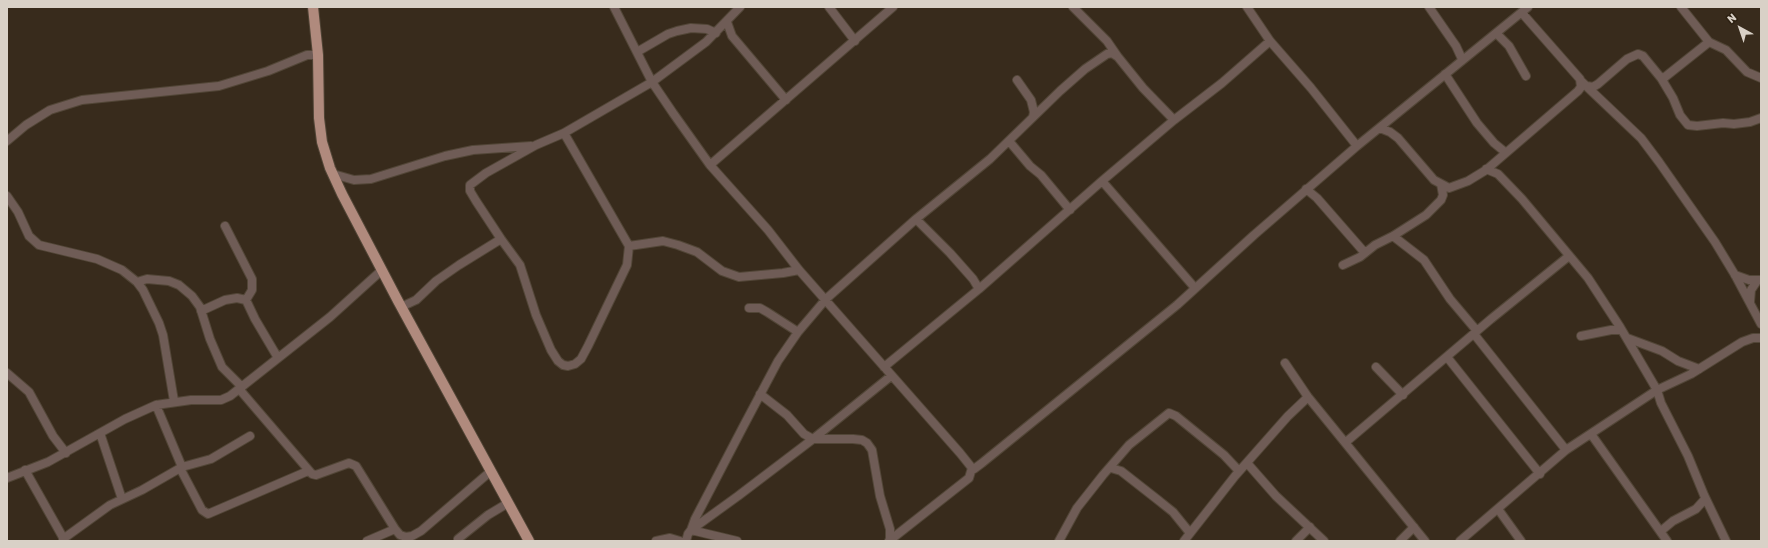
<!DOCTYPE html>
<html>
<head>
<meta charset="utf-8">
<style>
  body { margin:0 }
  #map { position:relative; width:1768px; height:548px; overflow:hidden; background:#382b1c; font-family:Rubik,sans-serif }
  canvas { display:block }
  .frame { position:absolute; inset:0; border:8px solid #d9d1c7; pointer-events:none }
  .north { position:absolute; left:1720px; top:8px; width:40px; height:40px; -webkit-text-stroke:3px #2d2112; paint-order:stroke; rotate:320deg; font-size:11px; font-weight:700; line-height:16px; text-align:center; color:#d9d1c7 }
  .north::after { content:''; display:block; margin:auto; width:14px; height:18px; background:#d9d1c7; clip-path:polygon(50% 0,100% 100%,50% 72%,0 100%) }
</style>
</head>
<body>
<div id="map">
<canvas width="1768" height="548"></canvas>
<div class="frame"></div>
<div class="north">N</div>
</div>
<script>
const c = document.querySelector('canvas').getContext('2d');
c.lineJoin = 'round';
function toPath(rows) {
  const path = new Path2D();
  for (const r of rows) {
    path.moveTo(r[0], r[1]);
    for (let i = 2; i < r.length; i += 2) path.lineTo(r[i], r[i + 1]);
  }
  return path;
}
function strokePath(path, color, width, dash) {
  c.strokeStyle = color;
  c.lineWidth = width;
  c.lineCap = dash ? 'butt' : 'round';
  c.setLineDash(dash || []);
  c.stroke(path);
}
const minor = toPath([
  [614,7,652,82,673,113,710,165,768,230,799,270,960,453,972,468,969,478,889,541],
  [829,7,855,41],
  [1073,7,1107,41,1118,57],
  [1247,7,1270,41,1311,88,1357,146],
  [1429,7,1456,46,1462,59],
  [1681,7,1709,42,1726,50,1747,72,1761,78],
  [727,22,732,36,786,100],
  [1496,33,1509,46,1526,76],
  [637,52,668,34,677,31,691,28,707,29,716,33],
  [1445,74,1477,123,1494,143,1505,152],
  [1661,78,1673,98,1680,115,1688,125,1697,126,1723,123,1734,124,1750,122,1761,118],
  [1017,80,1031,100,1034,112,1033,117],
  [1581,81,1641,138,1659,162,1715,242,1735,275,1761,324],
  [1587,86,1593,87,1598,84,1627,59,1638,54,1643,56,1661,78,1665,77,1709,42],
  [1380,128,1390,132,1398,138,1434,180,1449,188,1468,181,1486,170,1578,91,1581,87,1580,79,1522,13],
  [564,133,629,246,627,265,588,346,581,359,575,364,568,366,563,365,558,361,551,350,536,315,520,265,501,239,476,201,470,191,470,185,486,173,536,145,564,133,652,82,706,42,740,7],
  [7,141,26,125,50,110,82,100,219,86,268,71,307,55,318,55],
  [1009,141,1030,166,1041,175,1070,210],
  [710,165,893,7],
  [1486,169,1498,174,1522,199,1588,278,1620,327,1657,390,1661,403,1688,456,1704,495,1726,541],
  [333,174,354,180,371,179,445,156,473,150,531,146],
  [1102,181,1195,288],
  [1306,189,1317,198,1365,253],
  [7,196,18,212,29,236,39,245,97,259,122,270,137,282,143,290,159,323,163,335,174,401],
  [916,219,950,253,973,279,979,289],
  [225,226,252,279,252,290,246,300],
  [1393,236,1424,260,1450,299,1477,331],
  [629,246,663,241,678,245,697,252,722,271,739,277,783,273,799,270],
  [1343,265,1360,257,1375,245,1393,236,1426,215,1441,200,1443,195,1441,184],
  [1735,275,1749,280,1761,280],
  [137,282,147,279,169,281,179,285,192,296,200,307,210,339,222,367,242,387],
  [1750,302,1751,290,1757,281],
  [401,307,416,300,436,281,459,265,501,239],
  [749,308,760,308,767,312,798,332],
  [201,311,225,300,237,298,246,300,255,319,278,358],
  [1474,334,1566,450],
  [1581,336,1611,330,1621,330],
  [1627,338,1662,351,1678,361,1699,369],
  [1447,357,1540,474],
  [1285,363,1308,397,1425,541],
  [884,367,979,289,1102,181,1174,120,1222,83,1270,41],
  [1376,367,1403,395],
  [7,373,29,392,53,436,66,453],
  [240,390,312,474,316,475,349,463,356,466,395,529,400,535,406,537,412,536,421,531,491,471],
  [760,394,787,415,804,434,813,439,853,439,862,440,867,443,872,450,880,496,890,529,890,540],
  [156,405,182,467],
  [100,433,122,499],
  [1591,434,1667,541],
  [1346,442,1491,319,1569,256],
  [1247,463,1276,496,1324,541],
  [180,468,202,510,208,514,308,471],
  [972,468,974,469,982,463,1177,305,1254,235,1357,146,1528,7],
  [1111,468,1121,471,1158,500,1173,512,1190,533],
  [25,470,65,541],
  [7,478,48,462,125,419,156,405,191,400,221,400,230,396,330,317,382,270],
  [1498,509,1521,541],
  [691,530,695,519,743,427,778,361,798,332,826,299,916,219,990,159,1060,91,1085,69,1107,54,1112,53,1118,57,1143,88,1174,120],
  [691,530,737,541],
  [1661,531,1673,521,1696,509,1705,499],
  [63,539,110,505,142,490,182,467,211,459,250,436],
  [458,539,488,515,508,503],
  [367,541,395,529],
  [656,541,670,538,680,541],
  [686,541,688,534,691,530,738,496,813,439,891,376],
  [1059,541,1077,508,1103,475,1129,445,1169,413,1176,416,1224,455,1239,471],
  [1184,541,1235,476,1288,416,1308,397],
  [1296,541,1310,527],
  [1400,541,1414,527],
  [1460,541,1566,450,1657,390,1691,374,1742,342,1753,338,1761,338]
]);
const primary = toPath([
  [313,7,318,55,319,118,322,142,330,168,342,194,398,301,529,541]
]);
strokePath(minor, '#524637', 10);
strokePath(primary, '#524637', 12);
strokePath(minor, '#6f5c56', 8);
strokePath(primary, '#b08a7d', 10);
</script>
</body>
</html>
